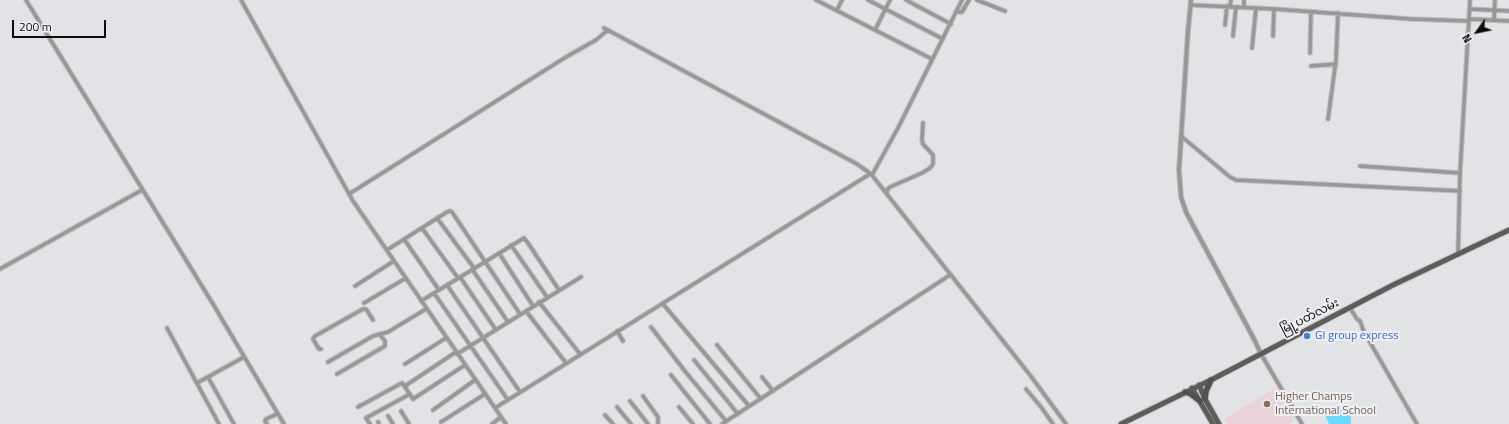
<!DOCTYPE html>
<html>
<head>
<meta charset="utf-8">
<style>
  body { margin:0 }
  #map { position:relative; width:1509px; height:424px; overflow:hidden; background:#e1e3e6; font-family:"Titillium Web",sans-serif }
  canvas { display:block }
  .north { position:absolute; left:1457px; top:12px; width:40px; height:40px; -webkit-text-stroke:3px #eef0f3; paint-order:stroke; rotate:237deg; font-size:11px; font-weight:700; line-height:16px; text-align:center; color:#0c0c0d }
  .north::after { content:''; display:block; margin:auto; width:14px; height:18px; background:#0c0c0d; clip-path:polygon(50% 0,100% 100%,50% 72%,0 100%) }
  .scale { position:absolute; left:12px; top:20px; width:94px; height:18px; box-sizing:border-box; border:2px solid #0c0c0d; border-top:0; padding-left:5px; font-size:12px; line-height:14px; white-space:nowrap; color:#0c0c0d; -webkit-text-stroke:3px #eef0f3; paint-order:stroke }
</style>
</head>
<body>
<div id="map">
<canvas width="1509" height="424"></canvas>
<div class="north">N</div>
<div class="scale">200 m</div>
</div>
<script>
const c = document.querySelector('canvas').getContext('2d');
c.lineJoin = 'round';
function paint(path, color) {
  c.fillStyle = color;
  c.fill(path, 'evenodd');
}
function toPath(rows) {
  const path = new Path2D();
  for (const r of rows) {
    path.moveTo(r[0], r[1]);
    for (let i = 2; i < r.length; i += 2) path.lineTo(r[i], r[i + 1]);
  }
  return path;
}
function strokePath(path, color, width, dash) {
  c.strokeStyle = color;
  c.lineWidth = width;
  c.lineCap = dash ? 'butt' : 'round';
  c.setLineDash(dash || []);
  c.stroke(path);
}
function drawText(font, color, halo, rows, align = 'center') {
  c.font = font + ' "Titillium Web","Noto Sans Myanmar",sans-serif';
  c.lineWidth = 4;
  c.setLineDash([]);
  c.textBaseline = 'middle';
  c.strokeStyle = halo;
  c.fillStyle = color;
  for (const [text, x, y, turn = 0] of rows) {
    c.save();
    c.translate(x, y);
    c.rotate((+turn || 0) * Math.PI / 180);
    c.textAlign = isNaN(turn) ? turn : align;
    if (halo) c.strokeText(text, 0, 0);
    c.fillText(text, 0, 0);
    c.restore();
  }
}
paint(toPath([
  [1276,388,1294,421,1289,424,1227,424,1224,419]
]), '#ead1da');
paint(toPath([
  [1340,407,1346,410,1351,417,1351,423,1350,424,1329,424,1325,415,1332,410]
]), '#6cd8fb');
const minor = toPath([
  [26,0,213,304,284,424],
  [241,0,353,201,506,424],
  [816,0,932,59],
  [868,0,943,39],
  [906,0,951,24],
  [977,0,1005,11],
  [1191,5,1274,9,1411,19,1469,21],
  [1230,6,1231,0],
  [1244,7,1244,0],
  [1470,9,1509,11],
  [837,10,842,0],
  [956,12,962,12,969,0],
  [1469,19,1509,21],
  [1494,20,1495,0],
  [1225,25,1227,6],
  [604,28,857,164,871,174,1030,375,1066,424],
  [875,30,890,0],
  [1233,36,1236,7],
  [1273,36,1274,9],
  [1252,48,1256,8],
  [1310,53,1311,12],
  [1311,66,1336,64],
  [1328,119,1336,60,1338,13],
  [1181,136,1230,177,1236,180,1460,191],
  [1360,166,1460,173],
  [872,175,898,128,962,0],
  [349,194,566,57,596,40,608,30],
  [887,194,887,190,890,187,922,173,930,168,933,164,933,155,923,144,922,140,923,123],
  [437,218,474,268],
  [422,228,458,278],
  [404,239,439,290],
  [511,245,547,297],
  [387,250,447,212,450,211,452,212,520,314],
  [499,253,533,306],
  [1458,255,1460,173,1470,0],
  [0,269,142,190],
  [472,269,508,322],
  [460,277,496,330],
  [447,285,520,392],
  [355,286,394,261],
  [434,293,508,400],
  [421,301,524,238,528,243,559,290],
  [539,302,580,354],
  [364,303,406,278],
  [663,304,749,406],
  [1350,308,1357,319,1360,321,1364,332,1417,424],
  [526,311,566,363],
  [651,327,684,370,726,421],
  [167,328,219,424],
  [617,331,623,341],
  [717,345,761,399],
  [321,349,319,349,313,339,315,336,363,309,366,309,373,320],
  [457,354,581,277],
  [1261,354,1302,424],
  [694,360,738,414],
  [328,362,373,336,388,332,426,309],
  [405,364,446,338],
  [337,374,385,346,385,341,380,335],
  [671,375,710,424],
  [208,377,234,424],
  [762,377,773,391],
  [197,383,244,357],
  [405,386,456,352],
  [1026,389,1041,407,1053,424],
  [643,396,658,417,658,424],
  [630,401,648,424],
  [358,407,402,383,403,384,413,399,465,365],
  [617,407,631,424],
  [679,407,693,424],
  [495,408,870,174],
  [433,410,475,380],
  [401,411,409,424],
  [605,415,613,424],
  [388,416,393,424],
  [378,422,379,424],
  [441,422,485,394],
  [267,424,265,421,266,419,277,414],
  [370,424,366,418,410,394],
  [492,424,501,417],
  [722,424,950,275]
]);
const tertiary = toPath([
  [1191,0,1188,31,1179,170,1181,197,1186,212,1255,341,1261,354]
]);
const primary = toPath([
  [1199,385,1205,399,1219,424],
  [1192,388,1213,424],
  [1121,424,1211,380,1393,285,1509,230]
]);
const trunk = toPath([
  [1185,392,1191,394,1200,401],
  [1205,399,1206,391,1211,380]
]);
strokePath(minor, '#bfc1c3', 5.5);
strokePath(tertiary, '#bfc1c3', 6);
strokePath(primary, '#bfc1c3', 7);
strokePath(trunk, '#bfc1c3', 8);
strokePath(minor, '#9a9897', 3.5);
strokePath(tertiary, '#9a9897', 4);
strokePath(primary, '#5e5b5a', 5);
strokePath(trunk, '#54504f', 5.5);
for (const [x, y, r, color] of [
  [1307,336,4,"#3f7fe0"],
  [1267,404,4,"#8d6e63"]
]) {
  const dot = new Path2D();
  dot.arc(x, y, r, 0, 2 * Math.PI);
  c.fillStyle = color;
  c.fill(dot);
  strokePath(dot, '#eef0f3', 1.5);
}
drawText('12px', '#0c0c0d', '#eef0f3', [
  ["မြို့ပတ်လမ်း",1310,317,-27]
]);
drawText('12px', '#366cbe', '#eef0f3', [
  ["GI group express",1315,336]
], 'left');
drawText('12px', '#785e54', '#eef0f3', [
  ["Higher Champs",1275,397],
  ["International School",1275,411]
], 'left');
</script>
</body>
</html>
